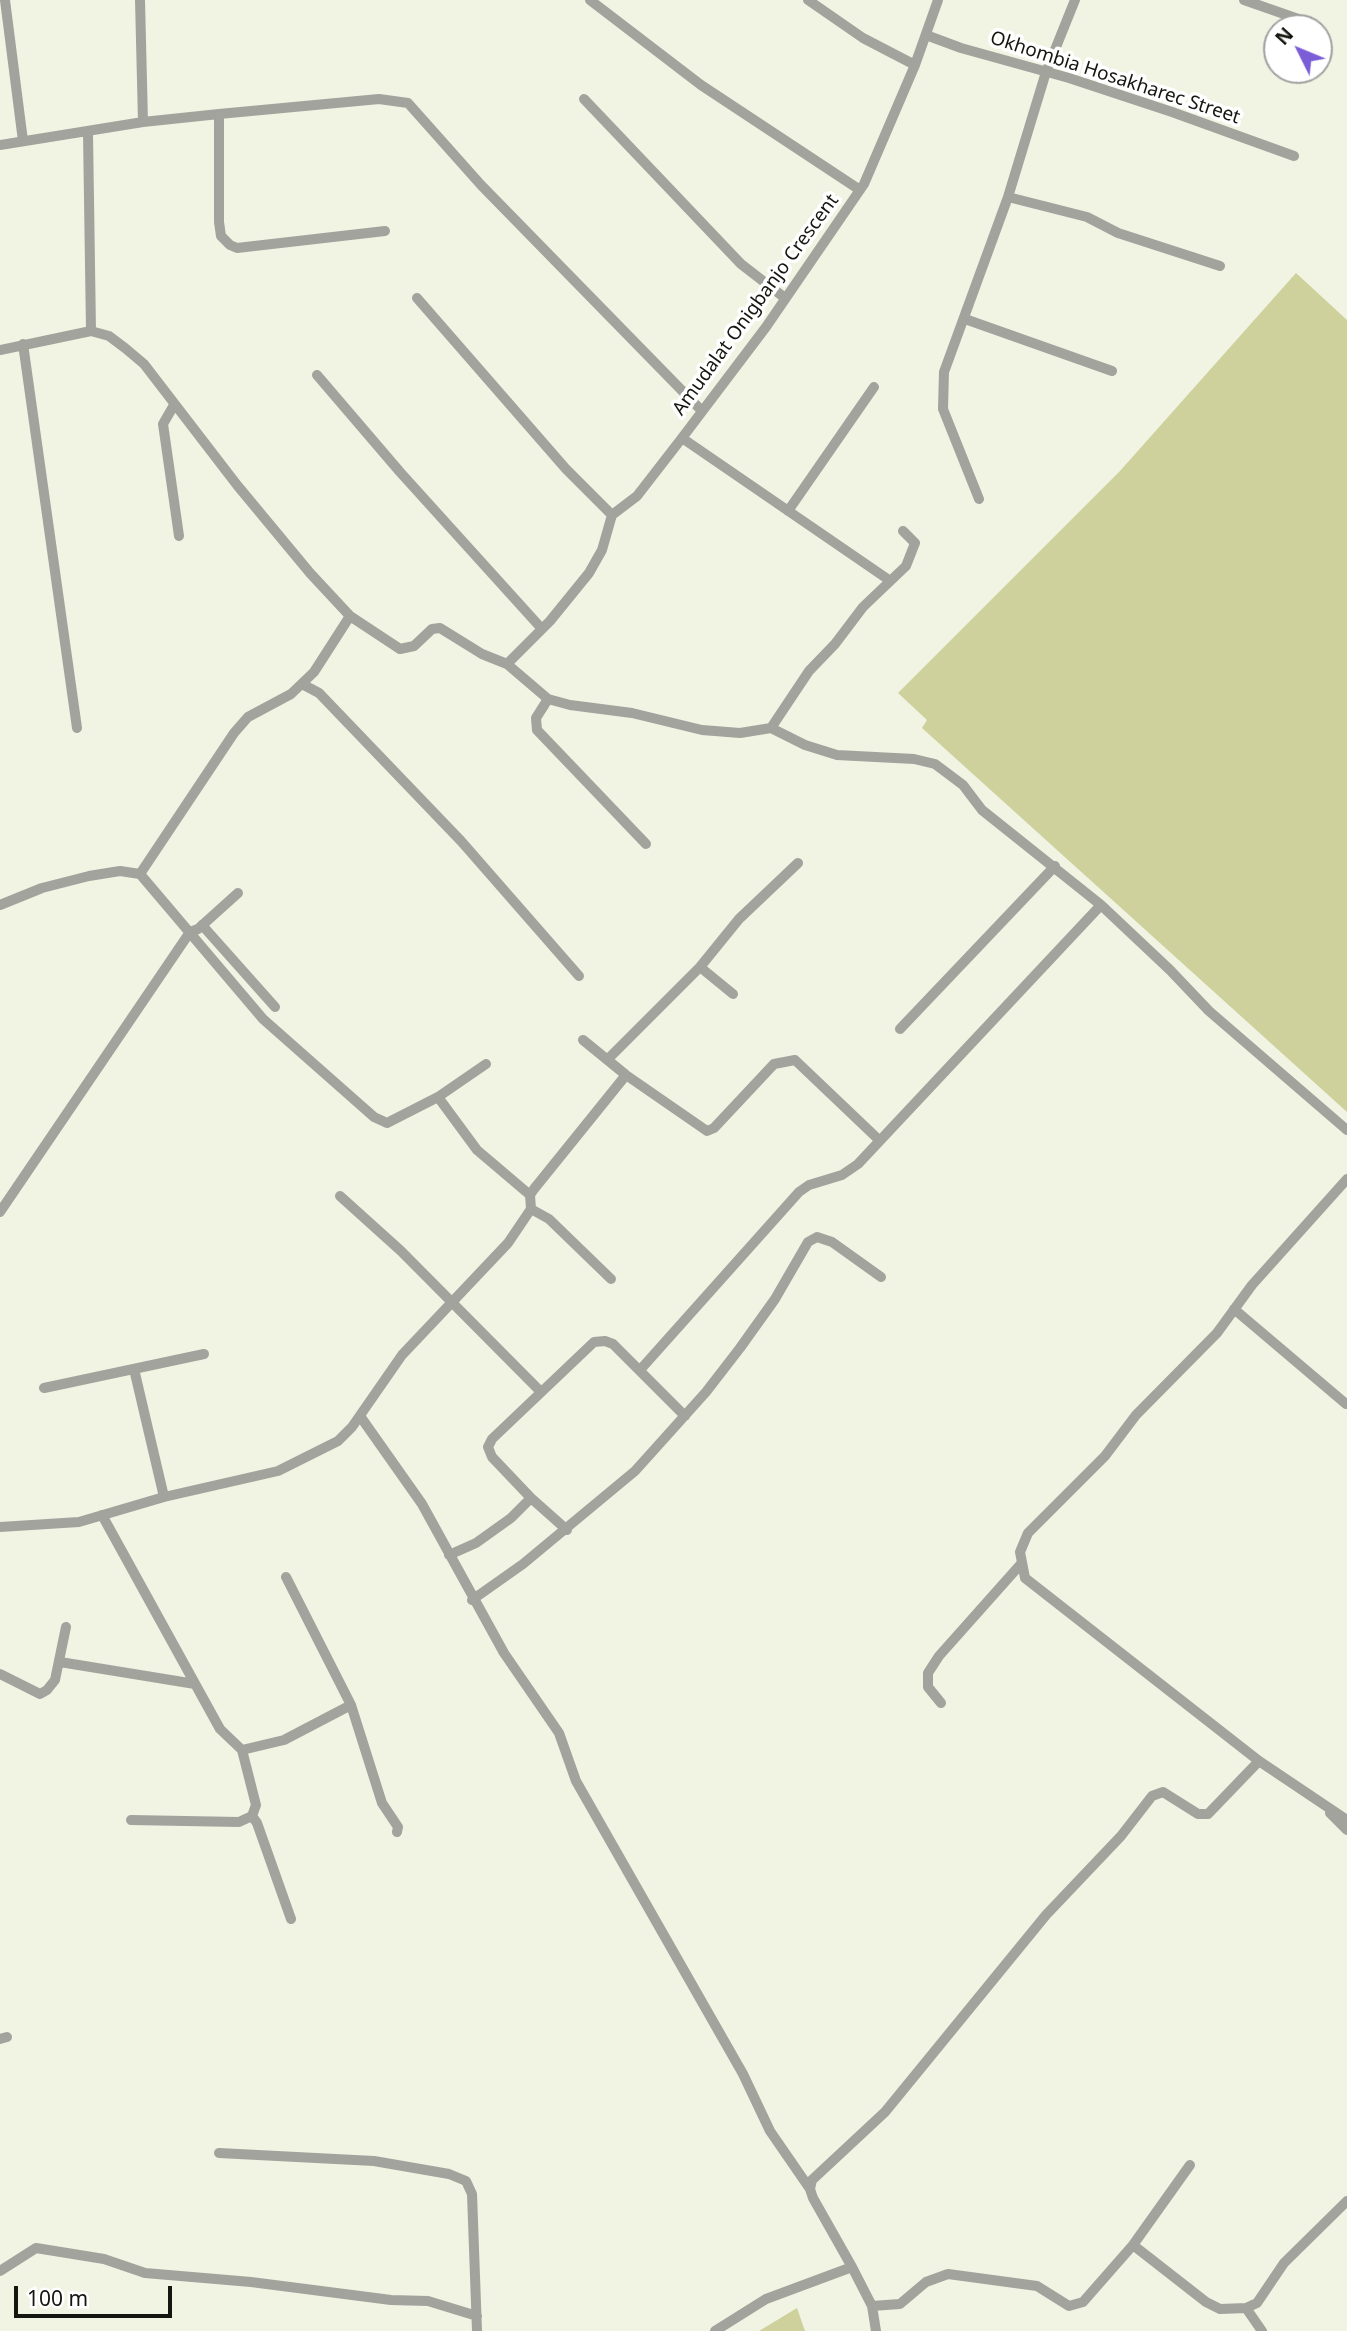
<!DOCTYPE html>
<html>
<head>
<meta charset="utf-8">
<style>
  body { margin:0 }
  #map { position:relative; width:1347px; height:2331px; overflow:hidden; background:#f1f3e3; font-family:"Noto Sans",sans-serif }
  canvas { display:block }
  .north { position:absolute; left:1263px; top:14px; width:70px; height:70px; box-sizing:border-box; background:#fff; border:2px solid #a2a2a0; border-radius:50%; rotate:313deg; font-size:19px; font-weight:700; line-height:28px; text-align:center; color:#161611 }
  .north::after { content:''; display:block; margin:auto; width:24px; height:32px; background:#7b5dd7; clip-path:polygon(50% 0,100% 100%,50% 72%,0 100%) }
  .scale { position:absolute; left:14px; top:2286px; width:158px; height:32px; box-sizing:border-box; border:4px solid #161611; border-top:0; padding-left:9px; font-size:21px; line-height:24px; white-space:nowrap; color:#161611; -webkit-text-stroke:5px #fff; paint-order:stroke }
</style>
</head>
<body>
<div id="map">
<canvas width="1347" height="2331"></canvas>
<div class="north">N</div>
<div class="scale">100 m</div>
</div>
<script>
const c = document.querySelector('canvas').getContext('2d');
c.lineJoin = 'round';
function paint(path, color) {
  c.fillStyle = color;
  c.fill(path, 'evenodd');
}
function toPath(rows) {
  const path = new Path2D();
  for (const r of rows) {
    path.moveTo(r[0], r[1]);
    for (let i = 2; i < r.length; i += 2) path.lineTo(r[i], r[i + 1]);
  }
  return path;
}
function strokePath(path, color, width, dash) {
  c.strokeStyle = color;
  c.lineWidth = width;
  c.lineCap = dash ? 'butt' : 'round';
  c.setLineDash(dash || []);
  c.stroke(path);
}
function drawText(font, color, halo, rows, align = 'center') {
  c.font = font + ' "Noto Sans",sans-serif';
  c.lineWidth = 7;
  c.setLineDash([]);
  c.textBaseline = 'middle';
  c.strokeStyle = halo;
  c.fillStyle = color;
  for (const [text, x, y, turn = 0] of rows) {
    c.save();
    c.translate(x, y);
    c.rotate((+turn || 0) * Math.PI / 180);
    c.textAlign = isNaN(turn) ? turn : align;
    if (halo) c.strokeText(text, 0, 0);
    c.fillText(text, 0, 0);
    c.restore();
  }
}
paint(toPath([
  [1296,273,1347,320,1347,1112,922,728,927,720,898,693,1120,471],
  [797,2308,805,2331,759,2331]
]), '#ced19c');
strokePath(toPath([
  [5,0,23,141],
  [140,0,143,122],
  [590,0,701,85,860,190],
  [808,0,863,38,915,65],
  [1244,0,1307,22],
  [926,35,961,48,1069,78,1172,112,1294,156],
  [584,99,741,264,785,298],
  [219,114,219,222,221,236,230,245,237,248,385,231],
  [88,133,91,331],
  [0,145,143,122,219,114,379,99,408,103,481,185,701,410],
  [1008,197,1087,217,1118,233,1220,266],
  [417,298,566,469,612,515,637,496,682,438],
  [965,319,1112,371],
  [23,344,77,728],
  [0,350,91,331,109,336,125,348,144,364,237,485,310,573,350,616,400,649,414,646,432,629,440,628,482,654,507,664,548,699,570,705,632,713,702,730,740,733,771,728,805,745,837,755,914,759,935,764,963,785,982,810,1101,905,1170,970,1209,1011,1347,1130],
  [317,375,400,472,542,629],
  [174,405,163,424,179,536],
  [979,499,943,409,944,372,1008,197,1046,72,1075,0],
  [788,511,874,387],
  [889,580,682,438,766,327,864,184,915,65,938,0],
  [507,664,550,621,589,573,602,550,612,515],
  [302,684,319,693,461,841,579,976],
  [548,699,536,718,537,730,646,844],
  [771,728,809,671,835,644,863,607,906,566,915,543,903,531],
  [140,874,234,733,248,717,291,694,314,672,350,616],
  [0,905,42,888,89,876,120,871,140,874,263,1019,374,1117,387,1123,438,1097,477,1150,530,1195],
  [202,925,275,1007],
  [700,967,733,994],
  [900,1029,1055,866],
  [583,1040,626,1075,707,1131,714,1128,774,1064,795,1060,878,1139],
  [608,1059,700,967,739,919,798,863],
  [438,1097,486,1064],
  [1347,1179,1252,1285,1217,1333,1136,1415,1105,1456,1028,1533,1020,1552,1025,1578,1259,1761,1347,1820],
  [340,1196,401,1251,541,1392],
  [531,1209,549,1219,611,1279],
  [0,1212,190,932,198,929,238,893],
  [1234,1309,1346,1404],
  [134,1369,164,1497],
  [640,1370,799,1192,809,1185,842,1175,858,1164,1101,905],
  [44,1388,204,1354],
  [360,1416,422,1504,504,1653,559,1733,576,1781,743,2074,770,2131,810,2189],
  [102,1515,220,1729,242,1750,256,1805,252,1816,239,1822,131,1820],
  [0,1527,79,1522,164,1497,278,1471,338,1441,352,1427,402,1355,508,1243,531,1209,530,1195,534,1189,626,1075],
  [567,1530,531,1498,492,1457,488,1447,492,1439,594,1342,605,1341,613,1344,685,1416],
  [449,1555,476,1543,511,1518,531,1498],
  [286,1577,351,1705,382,1803,398,1827,397,1832],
  [472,1600,523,1564,635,1471,706,1392,740,1348,775,1299,808,1242,817,1237,832,1242,881,1277],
  [60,1662,195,1684],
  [0,1674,40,1694,47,1690,55,1680,66,1627],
  [941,1703,928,1687,928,1673,939,1656,1020,1565],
  [242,1750,284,1740,351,1705],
  [1330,1813,1347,1830],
  [252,1816,257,1823,291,1919],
  [0,2039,7,2037],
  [219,2153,374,2161,449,2174,466,2181,472,2194,477,2331],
  [1133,2245,1206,2302,1220,2309,1246,2308,1257,2303,1284,2263,1347,2201],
  [852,2267,813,2198,810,2189,812,2180,885,2112,1046,1915,1121,1836,1152,1796,1163,1792,1198,1814,1208,1814,1259,1761],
  [0,2271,36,2248,104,2259,145,2273,251,2282,391,2300,428,2301,477,2316],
  [872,2306,900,2304,926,2282,948,2274,1037,2286,1069,2306,1083,2302,1133,2245,1190,2165],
  [1246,2308,1262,2331],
  [715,2331,766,2299,852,2267,872,2306,876,2331]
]), '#a3a39d', 10);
drawText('19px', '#161611', '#fff', [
  ["Okhombia Hosakharec Street",1115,78,18],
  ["Amudalat Onigbanjo Crescent",756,305,-54]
]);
</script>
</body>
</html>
